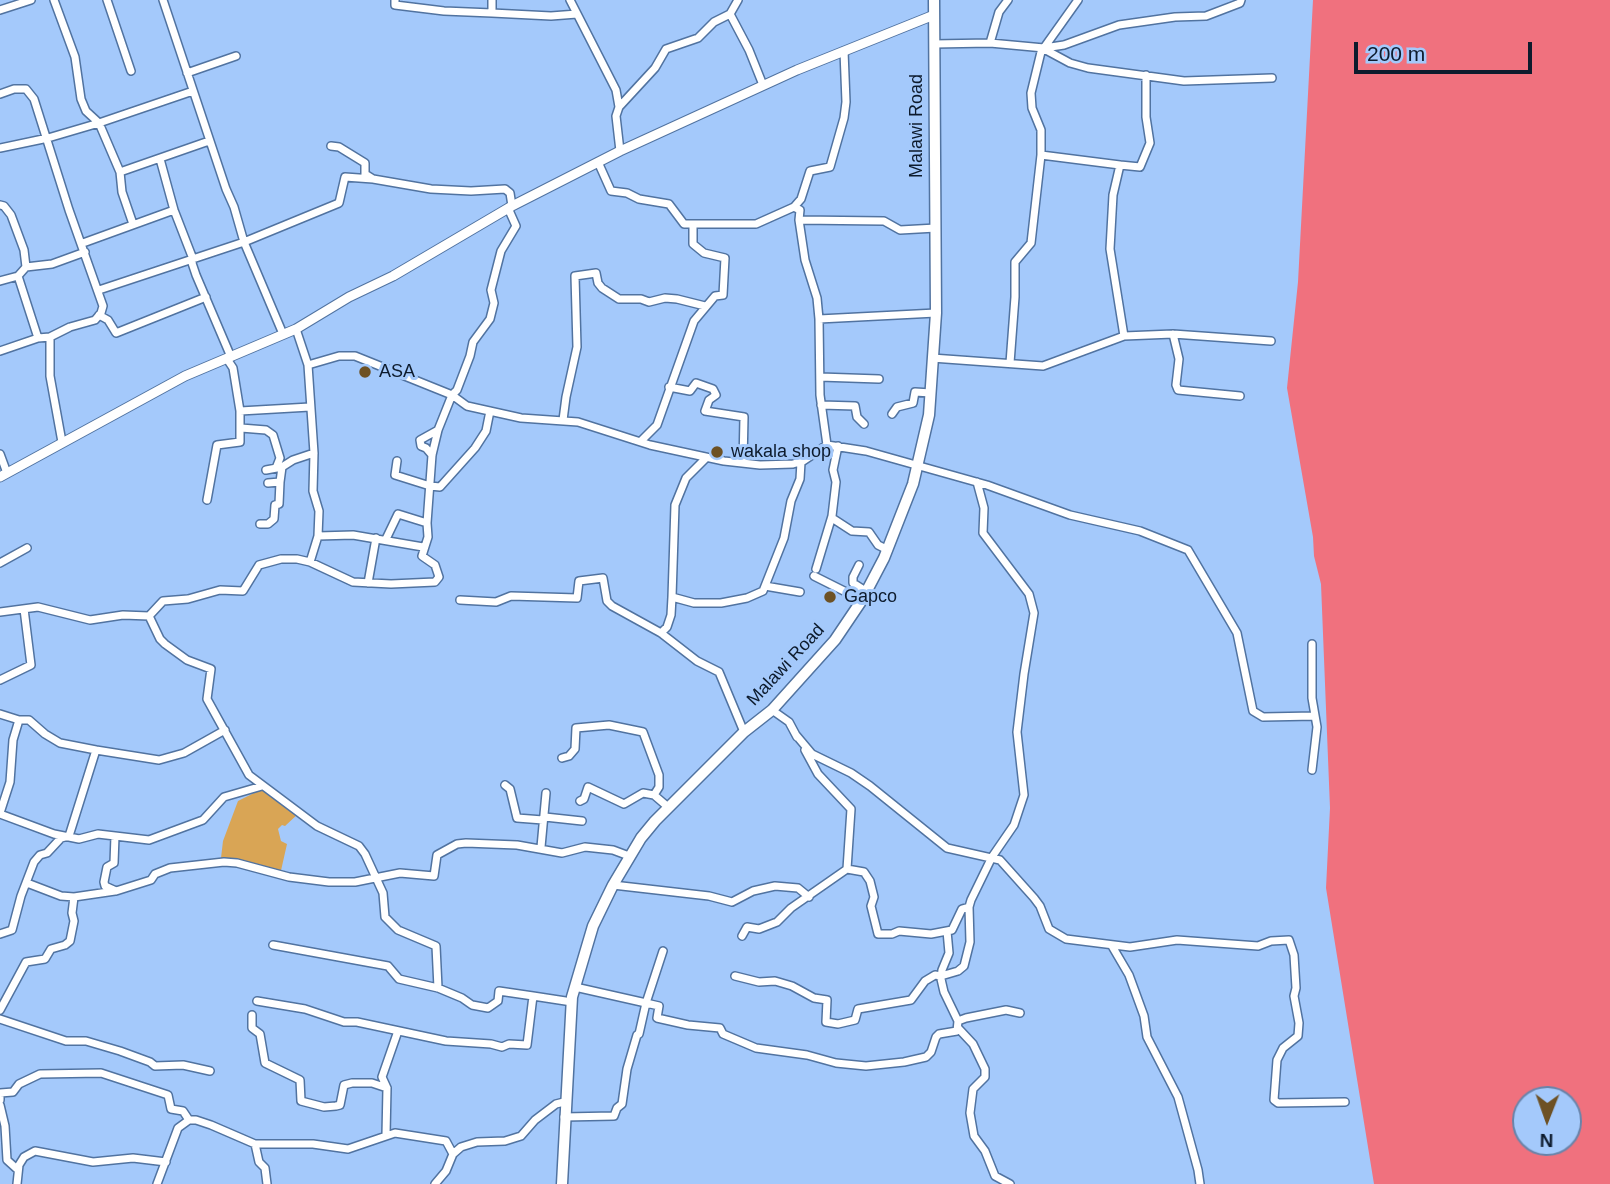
<!DOCTYPE html>
<html>
<head>
<meta charset="utf-8">
<style>
  body { margin:0 }
  #map { position:relative; width:1610px; height:1184px; overflow:hidden; background:#a4c9fb; font-family:Arial,sans-serif }
  canvas { display:block }
  .north { position:absolute; left:1512px; top:1086px; width:70px; height:70px; box-sizing:border-box; background:#a4c9fb; border:2px solid #6883a9; border-radius:50%; rotate:181deg; font-size:19px; font-weight:700; line-height:28px; text-align:center; color:#0d1b2d }
  .north::after { content:''; display:block; margin:auto; width:24px; height:32px; background:#6d5124; clip-path:polygon(50% 0,100% 100%,50% 72%,0 100%) }
  .scale { position:absolute; left:1354px; top:42px; width:178px; height:32px; box-sizing:border-box; border:4px solid #0d1b2d; border-top:0; padding-left:9px; font-size:21px; line-height:24px; white-space:nowrap; color:#0d1b2d; -webkit-text-stroke:5px #a4c9fb; paint-order:stroke }
</style>
</head>
<body>
<div id="map">
<canvas width="1610" height="1184"></canvas>
<div class="north">N</div>
<div class="scale">200 m</div>
</div>
<script>
const c = document.querySelector('canvas').getContext('2d');
c.lineJoin = 'round';
function paint(path, color) {
  c.fillStyle = color;
  c.fill(path, 'evenodd');
}
function toPath(rows) {
  const path = new Path2D();
  for (const r of rows) {
    path.moveTo(r[0], r[1]);
    for (let i = 2; i < r.length; i += 2) path.lineTo(r[i], r[i + 1]);
  }
  return path;
}
function strokePath(path, color, width, dash) {
  c.strokeStyle = color;
  c.lineWidth = width;
  c.lineCap = dash ? 'butt' : 'round';
  c.setLineDash(dash || []);
  c.stroke(path);
}
function drawText(font, color, halo, rows, align = 'center') {
  c.font = font + ' Arial,sans-serif';
  c.lineWidth = 6;
  c.setLineDash([]);
  c.textBaseline = 'middle';
  c.strokeStyle = halo;
  c.fillStyle = color;
  for (const [text, x, y, turn = 0] of rows) {
    c.save();
    c.translate(x, y);
    c.rotate((+turn || 0) * Math.PI / 180);
    c.textAlign = isNaN(turn) ? turn : align;
    if (halo) c.strokeText(text, 0, 0);
    c.fillText(text, 0, 0);
    c.restore();
  }
}
paint(toPath([
  [262,789,298,814,285,826,282,825,278,829,281,841,287,844,280,875,221,858,223,841,238,801]
]), '#d9a555');
paint(toPath([
  [1313,0,1610,0,1610,1184,1374,1184,1326,888,1330,808,1321,584,1314,556,1313,537,1287,388,1298,282],
  [1568,1100,1568,1142,1526,1142,1526,1100]
]), '#f0717e');
const minor = toPath([
  [54,0,75,57,81,99,86,111,99,123,120,172],
  [107,0,131,71],
  [163,0,226,189,234,207,244,242,283,334],
  [395,0,395,5,444,11,492,13],
  [492,0,492,13,551,16,577,14],
  [570,0,616,90,619,107,616,116,620,151],
  [0,10,31,0],
  [730,14,749,50,763,85],
  [990,43,999,12,1008,0],
  [934,44,990,43,1044,48,1064,45,1119,25,1175,17,1206,16,1240,3,1241,0],
  [1044,49,1070,63,1088,68,1184,81,1272,78],
  [187,73,236,56],
  [0,94,14,89,26,89,34,99,69,210,103,306,101,313,95,320,70,327,50,337],
  [619,107,655,68,666,49,698,38,714,22,730,14,738,0],
  [331,146,339,147,365,163,365,174,373,179,431,189,471,191,505,189,510,193,512,206],
  [0,148,48,138,99,123,193,91],
  [1041,155,1120,165],
  [160,159,174,210,193,259,192,263,196,275,231,357],
  [598,162,611,191,627,193,639,199,669,204,684,224,756,224,794,207],
  [0,205,4,206,11,215,24,250,26,267],
  [799,220,884,221,900,230,936,228],
  [133,224,122,192,120,172,209,141],
  [83,243,174,210],
  [0,281,18,276],
  [99,290,244,242,339,203,345,177,373,179],
  [99,315,108,320,116,333,206,297],
  [819,319,936,313],
  [296,329,308,365,314,453,313,491,319,511,318,536,310,562],
  [1173,334,1179,359,1176,385,1178,390,1240,396],
  [1124,336,1110,249,1113,195,1120,165,1140,167,1150,143,1146,117,1146,75],
  [0,351,38,338],
  [932,358,1043,366,1124,336,1173,334,1271,341],
  [227,359,233,368,240,411],
  [1010,363,1015,297,1015,262,1031,243,1041,155,1041,130,1032,108,1031,93,1041,52,1078,0],
  [308,365,339,356,355,356,452,395,467,406,521,418,578,422,650,445,724,461,760,465,793,464,803,461,827,445,866,451,987,485,1070,515,1140,531,1188,550,1237,633,1253,711,1263,717,1315,716],
  [820,377,879,379],
  [669,387,690,391,696,383,713,389,716,395,709,400,705,411,744,417,743,463],
  [821,405,855,406,857,417,864,424],
  [892,414,897,407,913,403,915,392,931,393],
  [563,420,566,397,577,347,575,276,596,273,598,283,602,288,619,299,641,299,649,302,665,298,677,299,705,306],
  [241,428,266,430,273,435,280,458,276,468],
  [641,441,657,425,694,321,715,296,723,295,725,258,704,253,693,244,693,224],
  [62,442,50,376,50,337,38,338,18,276,26,267,52,264,85,252],
  [827,445,820,395,819,319,817,298,805,260,799,220,800,210,794,207,801,199,810,171,830,167,844,118,846,102,844,51],
  [0,454,7,473],
  [432,455,426,448,421,446,420,440,438,430],
  [397,461,395,475,430,486,440,487,475,448,486,431,490,411],
  [266,470,282,467,293,460,314,453],
  [268,483,280,482,282,467],
  [207,500,217,445,240,442,240,411,310,407],
  [832,518,852,531,869,532,878,545,888,550],
  [427,523,432,455,438,430,452,395,457,390,470,356,473,342,490,319,494,303,491,290,501,251,516,226,508,208],
  [260,524,268,524,274,519,275,505,279,504,280,482],
  [318,536,353,535,423,547],
  [0,563,27,548],
  [859,565,853,577,853,583,867,592],
  [816,569,832,516,836,482,833,470,838,446],
  [814,576,862,600],
  [368,583,376,538],
  [765,586,800,592],
  [672,597,675,505,686,478,706,458],
  [460,600,496,602,511,596,577,598,579,581,603,578,607,601,612,606,661,633,697,661,719,672,744,732],
  [0,612,38,607,90,620,123,615,149,616,163,601,188,599,220,590,243,591,259,565,281,559,297,559,310,562,353,582,391,584,435,582,439,577,435,565,422,556,428,537,427,523,398,514,386,539],
  [149,616,160,639,165,644,187,660,211,669,207,699,249,775,317,826,359,846,365,854,383,893,385,917,398,930,436,946,438,988],
  [661,633,667,627,671,615,672,597,694,603,721,603,747,598,763,591,784,538,791,501,800,479,801,462],
  [1312,644,1312,698,1317,727,1312,770],
  [0,680,31,665,24,609],
  [772,710,789,722,797,737],
  [0,714,19,720,29,720,45,734,60,743,96,750,69,836,61,838,47,853,40,855,34,862,21,896,12,930,0,934],
  [796,735,812,754,851,773,870,786,947,848,1000,860,1034,898,1040,906,1049,929,1066,939,1130,947,1177,940,1258,946,1271,941,1289,940,1294,955,1296,988,1294,996,1299,1023,1298,1036,1283,1048,1277,1060,1274,1100,1278,1103,1345,1102],
  [96,750,159,760,184,753,225,730],
  [562,758,569,756,575,749,576,728,609,725,643,732,659,775,659,787,654,795,668,807],
  [505,785,510,789,517,818,543,820],
  [580,801,584,799,588,787,624,804,643,793,654,795],
  [0,813,10,782,13,740,19,720],
  [0,814,54,834,79,839,98,834,149,840,203,820,224,797,262,786],
  [545,817,582,821],
  [115,836,114,863,107,867,104,882,105,886,116,891,151,880,155,874,170,868,224,862,237,863,289,877,329,882,355,882,400,873,434,876,437,855,457,844,466,843,517,845,562,853,585,847,613,850,629,856],
  [541,847,546,793],
  [847,869,864,872,870,881,874,897,871,906,878,934,892,934,899,931,931,934,952,930,962,909,969,907],
  [27,883,61,896,74,897,115,891],
  [613,885,709,896,732,902,753,891,775,886,798,888,809,897],
  [947,931,949,953,942,970,941,979,944,992,958,1021],
  [742,936,747,927,759,929,777,922,791,908,847,869,851,809,818,774,805,750],
  [273,945,388,966,399,979,438,988,462,998,472,1005,488,1008,498,1001,499,991,533,996],
  [1112,946,1129,975,1144,1016,1147,1037,1178,1097,1198,1170,1200,1184],
  [735,976,759,982,775,981,792,986,814,998,827,1000,826,1022,838,1024,855,1020,858,1009,911,1000,925,981,935,975,941,976,958,971,964,966,970,942,969,907,971,900,992,857,1014,825,1024,795,1017,732,1024,674,1034,613,1029,594,983,533,984,508,977,482],
  [575,987,646,1003,663,951],
  [257,1001,305,1009,344,1022,357,1022,446,1041,491,1044,502,1047,509,1044,527,1045,533,996,572,1002],
  [0,1010,26,962,45,959,51,949,65,945,70,941,74,921,72,913,74,897],
  [252,1015,252,1028,260,1034,265,1063,300,1080,301,1101,324,1107,336,1106,340,1105,344,1085,352,1083,372,1083,387,1088],
  [0,1019,66,1041,86,1041,120,1051,150,1062,155,1066,183,1065,210,1071],
  [958,1028,973,1044,985,1069,985,1077,973,1089,970,1113,974,1136,985,1151,995,1176,1010,1184],
  [0,1100,0,1093,13,1092,19,1084,40,1074,101,1073,168,1095,171,1109,183,1111,189,1120,196,1120,211,1125,255,1144,313,1144,348,1149,395,1133,446,1141,453,1154],
  [0,1105,5,1126,7,1160,18,1170],
  [564,1117,614,1116,617,1108,622,1104,627,1069,637,1035,639,1034,646,1003,659,1006,657,1018,688,1025,720,1028,723,1034,756,1048,807,1055,836,1063,866,1066,904,1062,926,1057,931,1052,936,1037,939,1034,957,1031,958,1021,966,1018,1006,1010,1020,1013],
  [386,1135,387,1088,382,1077,398,1031],
  [255,1144,259,1162,265,1168,267,1184],
  [17,1184,19,1165,24,1157,35,1151,93,1162,133,1158,166,1162],
  [157,1184,178,1128,189,1120],
  [435,1184,446,1171,453,1154,461,1147,477,1142,505,1141,521,1136,535,1120,556,1104,564,1102]
]);
const tertiary = toPath([
  [0,477,185,376,296,329,349,297,393,276,512,206,620,151,797,70,934,15]
]);
const primary = toPath([
  [562,1184,572,997,593,926,613,885,641,838,655,821,744,732,772,710,835,640,862,600,884,558,913,484,929,415,936,313,934,0]
]);
strokePath(minor, '#5173a0', 10);
strokePath(tertiary, '#5173a0', 11);
strokePath(primary, '#5173a0', 13);
strokePath(minor, '#fff', 7);
strokePath(tertiary, '#fff', 9);
strokePath(primary, '#fff', 10);
for (const [x, y, r, color] of [
  [365,372,7,"#6d5124"],
  [717,452,7,"#6d5124"],
  [830,597,7,"#6d5124"]
]) {
  const dot = new Path2D();
  dot.arc(x, y, r, 0, 2 * Math.PI);
  c.fillStyle = color;
  c.fill(dot);
  strokePath(dot, '#a4c9fb', 2.5);
}
drawText('18px', '#0d1b2d', '#a4c9fb', [
  ["Malawi Road",917,126,-90],
  ["Malawi Road",786,665,-47]
]);
drawText('18px', '#0d1b2d', '#a4c9fb', [
  ["ASA",379,372],
  ["wakala shop",731,452],
  ["Gapco",844,597]
], 'left');
</script>
</body>
</html>
